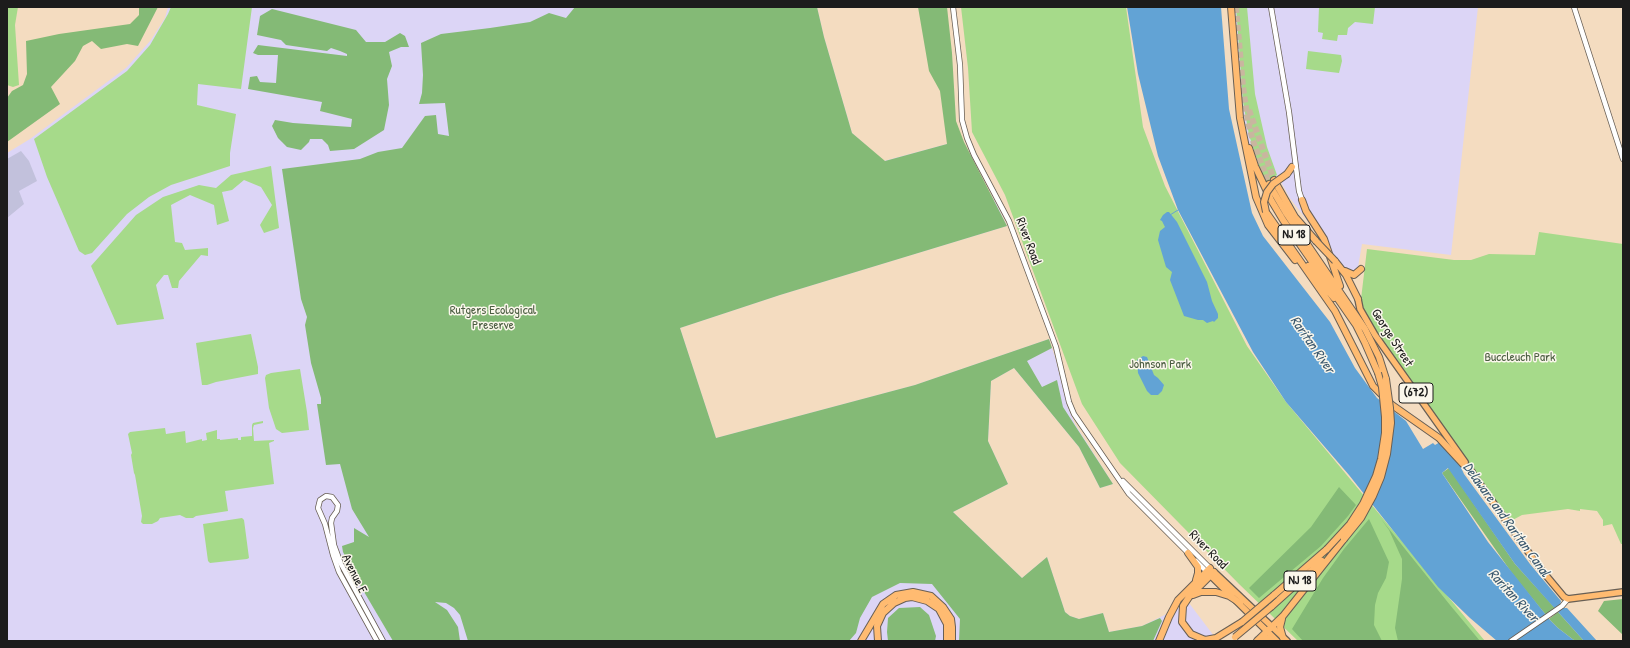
<!DOCTYPE html>
<html>
<head>
<meta charset="utf-8">
<style>
  body { margin:0 }
  #map { position:relative; width:1630px; height:648px; overflow:hidden; background:#f4dcc0; font-family:"Patrick Hand",sans-serif }
  canvas { display:block }
  .frame { position:absolute; inset:0; border:8px solid #1c1c1c; pointer-events:none }
</style>
</head>
<body>
<div id="map">
<canvas width="1630" height="648"></canvas>
<div class="frame"></div>
</div>
<script>
const c = document.querySelector('canvas').getContext('2d');
c.lineJoin = 'round';
function paint(path, color) {
  c.fillStyle = color;
  c.fill(path, 'evenodd');
}
function toPath(rows) {
  const path = new Path2D();
  for (const r of rows) {
    path.moveTo(r[0], r[1]);
    for (let i = 2; i < r.length; i += 2) path.lineTo(r[i], r[i + 1]);
  }
  return path;
}
function strokePath(path, color, width, dash) {
  c.strokeStyle = color;
  c.lineWidth = width;
  c.lineCap = dash ? 'butt' : 'round';
  c.setLineDash(dash || []);
  c.stroke(path);
}
function drawText(font, color, halo, rows, align = 'center') {
  c.font = font + ' "Patrick Hand",sans-serif';
  c.lineWidth = 3;
  c.setLineDash([]);
  c.textBaseline = 'middle';
  c.strokeStyle = halo;
  c.fillStyle = color;
  for (const [text, x, y, turn = 0] of rows) {
    c.save();
    c.translate(x, y);
    c.rotate((+turn || 0) * Math.PI / 180);
    c.textAlign = isNaN(turn) ? turn : align;
    if (halo) c.strokeText(text, 0, 0);
    c.fillText(text, 0, 0);
    c.restore();
  }
}
paint(toPath([
  [168,7,817,7,824,37,852,133,884,161,947,144,985,185,997,205,1007,226,780,295,680,328,716,438,915,385,1049,339,1056,360,1067,405,1075,424,1113,484,1100,488,1079,447,1014,368,991,381,988,441,1008,484,953,512,1022,578,1047,557,1065,612,1070,616,1079,619,1103,613,1109,632,1142,626,1189,603,1214,636,1205,641,7,641,7,153,30,139,126,68,151,40,165,18],
  [1231,7,1478,7,1451,255,1362,244,1357,273,1344,268,1289,197,1278,176,1264,188,1247,142,1240,104]
]), '#dcd5f6');
paint(toPath([
  [21,151,29,161,37,181,19,191,24,204,7,218,7,159]
]), '#c2c1dc');
paint(toPath([
  [7,7,18,7,15,25,19,85,13,87,7,85],
  [171,7,252,7,241,89,198,84,197,105,236,114,230,153,230,166,171,185,149,197,127,214,92,253,85,255,79,251,47,177,34,139,127,71,150,45,168,14],
  [961,7,1126,7,1143,127,1165,186,1247,346,1286,402,1485,641,1298,641,1239,584,1120,463,1082,404,1005,195,972,132,968,68],
  [1236,7,1247,7,1255,94,1267,147,1277,175,1265,184,1249,135,1243,102],
  [1319,7,1375,7,1373,24,1355,22,1348,28,1347,35,1338,35,1337,41,1322,39,1323,33,1318,32],
  [1308,51,1341,55,1342,61,1339,73,1306,69],
  [271,166,279,228,264,233,260,225,272,205,261,187,244,180,232,190,222,192,229,221,217,225,214,205,190,195,171,205,175,242,182,243,185,250,208,248,208,256,201,255,179,281,178,288,172,288,168,275,164,275,156,285,164,319,117,325,91,266,136,215,163,197,199,185,216,188,231,175],
  [1539,232,1623,244,1623,544,1621,544,1612,524,1603,526,1603,520,1597,511,1580,509,1580,511,1568,509,1522,515,1509,522,1376,332,1362,306,1361,299,1367,249,1454,260,1471,260,1489,254,1535,255],
  [251,334,258,367,258,374,216,382,207,385,202,385,196,343],
  [300,369,307,412,309,430,282,433,276,429,269,408,265,378,266,375,271,373],
  [263,421,263,423,254,425,253,428,254,441,274,440,274,441,269,443,274,484,225,491,228,511,196,516,193,518,186,518,180,515,160,518,158,521,152,524,143,524,141,522,142,516,135,475,134,473,131,455,132,453,128,434,130,432,165,428,166,434,185,431,186,443,202,439,202,441,207,440,206,433,217,430,217,439,220,439,220,440,238,438,238,440,241,440,241,437,252,436,252,425,253,423],
  [242,518,244,520,249,558,247,559,210,563,208,561,203,524]
]), '#a6da8a');
paint(toPath([
  [139,7,158,7,138,46,127,44,101,49,92,41,83,46,75,61,51,87,60,104,7,142,7,98,12,91,23,85,27,74,26,41,59,34,130,24,139,15],
  [575,7,817,7,824,37,852,133,885,161,947,144,940,91,929,71,918,7,947,7,952,53,956,121,964,142,1007,226,780,295,680,328,716,438,915,385,1049,339,1052,348,1027,361,1042,387,1057,380,1063,407,1113,484,1100,488,1079,447,1014,368,991,381,988,441,1008,484,953,512,1022,578,1047,557,1065,612,1070,616,1079,619,1103,613,1109,632,1142,626,1160,618,1162,621,1153,641,959,641,960,619,932,584,900,583,872,597,860,618,856,633,849,641,468,641,460,615,454,608,446,603,435,602,447,610,458,627,460,641,393,641,360,585,343,552,342,546,354,542,354,528,369,537,352,509,340,464,326,465,317,404,321,404,321,398,311,363,305,325,307,317,301,299,282,169,360,159,378,152,402,148,425,116,436,115,438,134,449,136,445,103,419,104,422,93,423,75,421,43,441,34,490,28,530,22,549,13,566,18],
  [272,9,356,30,366,42,385,42,400,33,405,36,409,47,401,47,389,52,392,66,387,79,389,105,384,130,354,149,330,151,328,145,322,139,310,139,309,142,301,150,287,147,278,138,272,126,275,120,293,123,351,127,352,119,320,111,322,102,248,89,250,77,257,76,260,82,276,83,278,55,258,55,253,53,258,45,347,56,347,54,340,51,331,48,327,51,286,45,281,40,257,35,260,16],
  [1449,468,1515,564,1555,608,1546,615,1514,576,1442,473],
  [1339,487,1356,505,1348,516,1321,546,1259,598,1249,588,1311,527],
  [1369,519,1389,562,1386,578,1378,593,1375,605,1374,625,1382,641,1303,641,1292,629,1323,578,1344,549],
  [1381,519,1450,605,1480,641,1398,641,1395,628,1402,579,1402,559,1389,530],
  [1623,599,1623,635,1598,611,1604,601],
  [920,607,929,615,936,636,935,641,888,641,887,632,888,618,899,608],
  [1558,612,1584,641,1575,641,1558,628,1549,619]
]), '#84ba76');
paint(toPath([
  [1127,7,1221,7,1229,109,1252,213,1263,236,1330,322,1355,368,1377,398,1406,421,1423,449,1433,443,1435,445,1440,442,1459,463,1464,474,1530,564,1561,601,1560,605,1563,608,1567,608,1597,641,1584,641,1515,564,1448,468,1442,473,1488,542,1546,615,1545,617,1547,619,1549,619,1558,628,1575,641,1497,641,1470,618,1438,587,1349,475,1286,402,1253,352,1178,210,1158,156,1138,74],
  [1167,212,1169,212,1177,222,1207,282,1212,301,1218,314,1218,318,1214,322,1213,321,1207,323,1203,320,1198,320,1184,316,1170,280,1172,272,1166,267,1158,240,1160,231,1165,227,1162,221,1160,220,1163,215],
  [1143,356,1147,357,1154,375,1158,378,1164,385,1162,391,1158,395,1151,395,1147,391,1138,373,1137,360]
]), '#62a3d5');
strokePath(toPath([
  [1170,215,1178,210]
]), '#62a3d5', 1);
strokePath(toPath([
  [1236,7,1243,87,1248,122,1253,141,1269,184],
  [1249,110,1274,180]
]), '#c9b69f', 6, [6, 3]);
const minor = toPath([
  [953,7,960,65,962,120,967,138,974,155,1009,221,1056,347,1069,402,1074,414,1129,494,1190,555],
  [1271,7,1289,112,1299,191,1302,200],
  [1574,7,1623,159],
  [1123,481,1211,569],
  [1196,561,1208,573],
  [377,641,339,572,333,555,325,524,318,508,320,500,326,496,332,497,338,505,337,511,332,518,331,523,334,545,341,564,383,641],
  [1511,641,1562,606,1568,599]
]);
const major = toPath([
  [1358,299,1360,309,1375,335,1465,462],
  [1470,470,1539,567,1564,597,1568,599,1623,592],
  [1214,572,1287,641],
  [1210,575,1277,641]
]);
const highway = toPath([
  [1231,7,1240,118,1256,197,1268,225,1295,260],
  [1249,148,1255,166,1271,200,1283,220,1356,325,1365,343,1378,373],
  [1287,174,1292,167],
  [1274,180,1295,217,1316,241],
  [1269,184,1286,213,1365,329,1379,357,1386,379],
  [1302,200,1306,211,1324,239,1340,286],
  [1266,212,1335,311,1373,386,1392,405,1439,438,1463,464,1472,472],
  [1335,261,1346,275,1358,299],
  [1308,266,1334,298],
  [1345,271,1354,275,1361,269],
  [1188,553,1198,567,1198,573,1196,580],
  [1214,572,1189,597,1183,606,1182,622,1191,634,1205,640,1216,638,1242,622],
  [1193,595,1201,592,1216,592,1229,596,1240,603],
  [1274,595,1327,549],
  [1271,607,1322,561],
  [1282,619,1280,627,1283,638],
  [1258,640,1269,638,1276,641],
  [861,641,883,604,896,595,913,592,931,596,943,607,951,619,952,627,952,641],
  [878,641,877,626,883,613,894,603,905,598,912,597,927,601,939,609,947,624,947,641],
  [1159,641,1169,617,1178,600,1210,568],
  [1257,641,1283,616,1344,539]
]);
strokePath(minor, '#685f55', 6);
strokePath(major, '#685f55', 8);
strokePath(highway, '#685f55', 8);
strokePath(minor, '#fff', 4.5);
strokePath(major, '#ffbb71', 5.5);
strokePath(highway, '#ffbb71', 6);
const highwayBridge = toPath([
  [1266,212,1264,202,1267,192,1273,184,1287,174],
  [1316,241,1335,261],
  [1344,539,1361,518,1373,496,1381,477,1387,454,1391,423,1390,408,1386,379],
  [1327,549,1350,524,1363,504,1376,476,1381,459,1385,433,1385,417,1382,387,1378,373],
  [1242,622,1274,595],
  [1235,637,1271,607]
]);
strokePath(highwayBridge, '#685f55', 8, []);
strokePath(highwayBridge, '#ffbb71', 6);
for (const [x, y, w] of [
  [1294,235,32],
  [1416,393,34],
  [1300,581,32]
]) {
  const box = new Path2D();
  box.roundRect(x - w / 2, y - 10, w, 20, 3);
  c.fillStyle = '#fbf7ec';
  c.fill(box);
  strokePath(box, '#1c1c1c', 1);
}
drawText('bold 12px', '#1c1c1c', null, [
  ["NJ 18",1294,235],
  ["(672)",1416,393],
  ["NJ 18",1300,581]
]);
drawText('13px', '#1c1c1c', '#fbf7ec', [
  ["River Road",1028,241,69],
  ["George Street",1392,338,57],
  ["River Road",1208,550,45],
  ["Avenue E",354,574,64]
]);
drawText('13px', '#4c5e42', '#fbf7ec', [
  ["Rutgers Ecological",493,311],
  ["Preserve",493,326],
  ["Buccleuch Park",1520,358],
  ["Johnson Park",1160,365]
]);
drawText('italic 14px', '#3c596f', '#fbf7ec', [
  ["Raritan River",1312,345,55],
  ["Delaware and Raritan Canal",1506,520,54],
  ["Raritan River",1513,596,47]
]);
</script>
</body>
</html>
